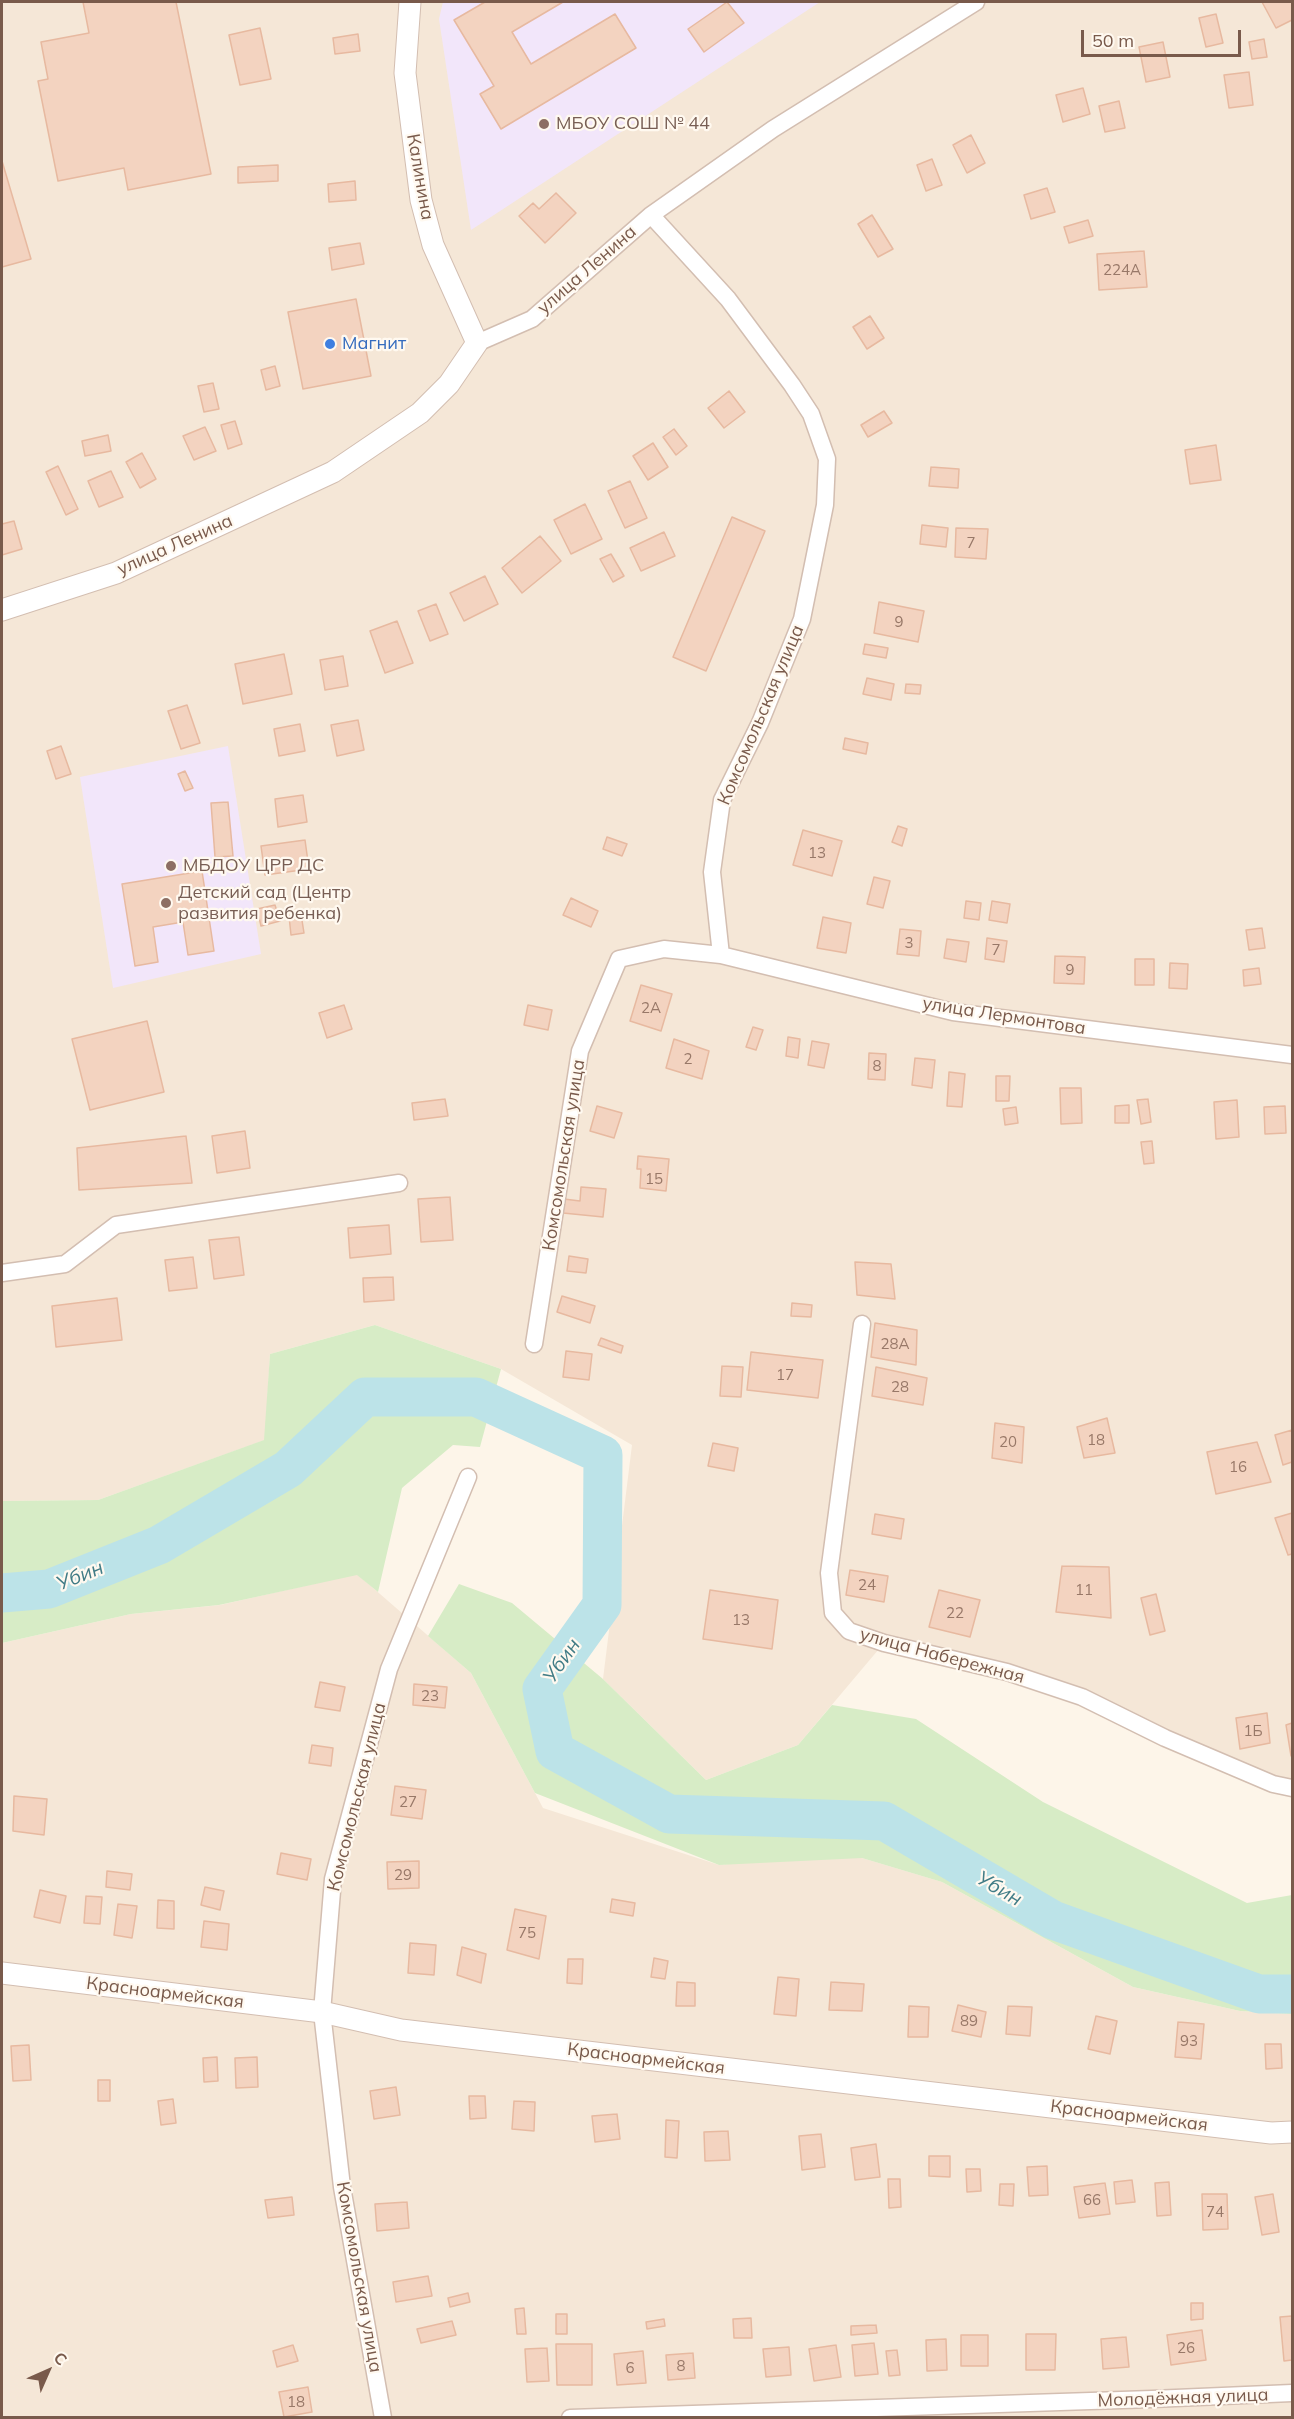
<!DOCTYPE html>
<html>
<head>
<meta charset="utf-8">
<style>
  body { margin:0 }
  #map { position:relative; width:1294px; height:2419px; overflow:hidden; background:#fdf5e9; font-family:Mulish,sans-serif }
  canvas { display:block }
  .frame { position:absolute; inset:0; border:3px solid #795a4b; pointer-events:none }
  .north { position:absolute; left:18px; top:2341px; width:60px; height:60px; -webkit-text-stroke:4px #fff9f0; paint-order:stroke; rotate:45deg; font-size:16px; font-weight:700; line-height:24px; text-align:center; color:#795a4b }
  .north::after { content:''; display:block; margin:auto; width:21px; height:27px; background:#795a4b; clip-path:polygon(50% 0,100% 100%,50% 72%,0 100%) }
  .scale { position:absolute; left:1081px; top:30px; width:160px; height:27px; box-sizing:border-box; border:3px solid #795a4b; border-top:0; padding-left:8px; font-size:18px; line-height:21px; white-space:nowrap; color:#795a4b; -webkit-text-stroke:4px #fff9f0; paint-order:stroke }
</style>
</head>
<body>
<div id="map">
<canvas width="1294" height="2419"></canvas>
<div class="frame"></div>
<div class="north">С</div>
<div class="scale">50 m</div>
</div>
<script>
const c = document.querySelector('canvas').getContext('2d');
c.lineJoin = 'round';
function paint(path, color) {
  c.fillStyle = color;
  c.fill(path, 'evenodd');
}
function toPath(rows) {
  const path = new Path2D();
  for (const r of rows) {
    path.moveTo(r[0], r[1]);
    for (let i = 2; i < r.length; i += 2) path.lineTo(r[i], r[i + 1]);
  }
  return path;
}
function strokePath(path, color, width, dash) {
  c.strokeStyle = color;
  c.lineWidth = width;
  c.lineCap = dash ? 'butt' : 'round';
  c.setLineDash(dash || []);
  c.stroke(path);
}
function drawText(font, color, halo, rows, align = 'center') {
  c.font = font + ' Mulish,sans-serif';
  c.lineWidth = 4.5;
  c.setLineDash([]);
  c.textBaseline = 'middle';
  c.strokeStyle = halo;
  c.fillStyle = color;
  for (const [text, x, y, turn = 0] of rows) {
    c.save();
    c.translate(x, y);
    c.rotate((+turn || 0) * Math.PI / 180);
    c.textAlign = isNaN(turn) ? turn : align;
    if (halo) c.strokeText(text, 0, 0);
    c.fillText(text, 0, 0);
    c.restore();
  }
}
paint(toPath([
  [2,2,1292,2,1292,1788,1007,1672,884,1643,798,1745,706,1780,603,1679,632,1445,501,1369,375,1325,270,1354,265,1440,98,1500,2,1501],
  [357,1574,471,1673,543,1808,719,1865,842,1852,942,1882,1133,1987,1240,2011,1292,2014,1292,2417,2,2417,2,1643,131,1614,220,1605]
]), '#f5e7d7');
paint(toPath([
  [443,2,820,2,471,230,439,19],
  [228,746,261,954,113,988,80,777]
]), '#f2e6fa');
paint(toPath([
  [375,1325,501,1369,480,1447,453,1445,402,1488,378,1592,357,1575,219,1605,131,1614,2,1643,2,1501,98,1500,264,1440,270,1354],
  [459,1584,512,1603,603,1679,706,1780,798,1745,832,1705,916,1719,1043,1802,1247,1903,1292,1895,1292,2014,1240,2011,1133,1987,942,1882,862,1858,719,1865,535,1793,471,1673,428,1636]
]), '#d7ecc6');
strokePath(toPath([
  [2,1593,49,1589,159,1545,288,1469,365,1397,476,1397,603,1455,602,1605,542,1689,555,1751,669,1814,884,1821,1053,1920,1259,1994,1292,1994]
]), '#bce3e8', 39);
const building = toPath([
  [83,2,176,2,211,174,128,190,124,168,58,181,38,81,48,79,41,42,89,33,83,2],
  [485,2,563,2,512,32,531,64,615,14,636,48,501,129,480,94,494,86,454,20,485,2],
  [727,2,744,23,704,52,688,29,727,2],
  [1262,2,1292,2,1292,20,1276,28,1262,2],
  [1216,14,1223,43,1206,47,1199,18,1216,14],
  [260,28,271,79,240,85,229,35,260,28],
  [358,34,360,51,335,54,333,38,358,34],
  [1264,39,1267,57,1252,59,1249,42,1264,39],
  [1163,42,1170,77,1146,82,1139,47,1163,42],
  [1249,72,1253,105,1229,108,1224,75,1249,72],
  [1083,88,1090,114,1063,122,1056,95,1083,88],
  [1119,101,1125,128,1105,132,1099,106,1119,101],
  [971,135,985,163,967,173,953,145,971,135],
  [932,159,942,185,926,191,917,165,932,159],
  [2,161,31,259,2,267,2,161],
  [278,165,278,181,238,183,238,167,278,165],
  [355,181,356,200,329,202,328,184,355,181],
  [1047,188,1055,212,1031,219,1024,195,1047,188],
  [556,193,576,213,545,243,519,216,533,203,539,209,556,193],
  [872,215,893,249,878,257,858,224,872,215],
  [1088,220,1093,236,1069,243,1064,227,1088,220],
  [360,243,364,264,332,270,329,248,360,243],
  [1144,251,1147,287,1099,290,1097,254,1144,251],
  [356,299,371,376,303,389,288,312,356,299],
  [870,316,884,338,867,349,853,327,870,316],
  [275,366,280,386,266,390,261,370,275,366],
  [213,383,219,409,204,412,198,386,213,383],
  [729,391,745,412,724,428,708,408,729,391],
  [884,411,892,423,868,437,861,425,884,411],
  [235,421,242,444,228,449,221,425,235,421],
  [205,427,216,451,194,460,183,436,205,427],
  [674,429,687,446,676,455,663,437,674,429],
  [108,435,111,451,85,456,82,441,108,435],
  [653,443,668,467,648,480,633,456,653,443],
  [1216,445,1221,480,1190,484,1185,450,1216,445],
  [142,453,156,479,140,488,126,462,142,453],
  [58,466,78,509,66,515,46,472,58,466],
  [931,467,959,469,958,488,929,486,931,467],
  [111,471,123,497,99,507,88,481,111,471],
  [630,481,647,518,625,528,608,491,630,481],
  [585,504,602,539,571,554,554,520,585,504],
  [732,517,765,531,706,671,673,657,732,517],
  [14,521,22,549,2,555,2,524,14,521],
  [922,525,948,528,946,547,920,544,922,525],
  [956,528,988,529,986,559,955,557,956,528],
  [664,532,675,556,641,571,630,548,664,532],
  [540,536,561,561,522,593,502,568,540,536],
  [611,554,624,576,613,582,600,559,611,554],
  [485,576,498,604,464,621,450,593,485,576],
  [879,602,924,611,918,642,874,633,879,602],
  [436,604,448,634,430,641,418,611,436,604],
  [397,621,413,663,385,673,370,631,397,621],
  [865,644,888,648,886,658,863,654,865,644],
  [284,654,292,694,243,704,235,664,284,654],
  [343,656,348,686,325,690,320,660,343,656],
  [867,678,894,684,891,700,863,694,867,678],
  [906,684,921,685,920,694,905,693,906,684],
  [187,705,200,743,181,749,168,711,187,705],
  [358,720,364,750,337,756,331,725,358,720],
  [300,724,305,751,279,756,274,729,300,724],
  [845,738,868,743,866,754,843,749,845,738],
  [61,746,71,774,56,779,47,751,61,746],
  [185,771,193,788,185,791,178,774,185,771],
  [303,795,307,822,278,827,275,799,303,795],
  [228,802,233,856,215,857,211,803,228,802],
  [898,826,907,829,902,846,892,842,898,826],
  [803,830,842,841,832,876,793,865,803,830],
  [607,837,627,844,622,856,603,849,607,837],
  [305,840,309,869,265,875,261,846,305,840],
  [202,871,214,951,188,955,183,922,153,927,158,962,135,966,122,884,202,871],
  [874,877,890,881,883,908,867,904,874,877],
  [571,898,598,911,591,927,563,915,571,898],
  [966,901,981,903,979,920,964,918,966,901],
  [992,901,1010,904,1007,923,989,920,992,901],
  [275,905,280,921,261,926,257,909,275,905],
  [301,914,304,933,291,935,289,916,301,914],
  [823,917,851,923,846,953,817,948,823,917],
  [1262,928,1265,948,1249,950,1246,930,1262,928],
  [900,929,921,931,919,956,897,954,900,929],
  [987,938,1007,941,1004,962,985,959,987,938],
  [947,939,969,942,966,962,944,958,947,939],
  [1055,956,1085,957,1084,984,1054,983,1055,956],
  [1135,959,1154,959,1154,985,1135,985,1135,959],
  [1170,963,1188,964,1187,989,1169,988,1170,963],
  [1259,968,1261,984,1244,986,1243,970,1259,968],
  [641,985,672,994,661,1031,630,1021,641,985],
  [344,1005,352,1029,327,1038,319,1013,344,1005],
  [528,1005,552,1010,548,1030,524,1025,528,1005],
  [147,1021,164,1092,90,1110,72,1039,147,1021],
  [753,1027,763,1030,756,1050,746,1047,753,1027],
  [788,1037,800,1039,798,1058,786,1056,788,1037],
  [674,1039,709,1051,702,1079,666,1068,674,1039],
  [812,1041,829,1044,824,1068,808,1065,812,1041],
  [869,1053,886,1054,885,1080,868,1079,869,1053],
  [915,1058,935,1060,932,1088,912,1085,915,1058],
  [949,1072,965,1074,962,1107,947,1106,949,1072],
  [996,1076,1010,1076,1009,1101,996,1101,996,1076],
  [1060,1088,1081,1088,1082,1123,1061,1124,1060,1088],
  [445,1099,448,1116,414,1120,412,1103,445,1099],
  [1148,1099,1151,1122,1141,1124,1137,1100,1148,1099],
  [1237,1100,1239,1137,1216,1139,1214,1102,1237,1100],
  [1129,1105,1129,1123,1115,1123,1115,1106,1129,1105],
  [597,1106,622,1113,614,1138,590,1131,597,1106],
  [1285,1106,1286,1133,1265,1134,1264,1107,1285,1106],
  [1016,1107,1018,1123,1005,1125,1003,1109,1016,1107],
  [245,1131,250,1168,217,1173,212,1136,245,1131],
  [186,1136,192,1183,79,1190,77,1148,186,1136],
  [1152,1141,1154,1163,1144,1164,1141,1142,1152,1141],
  [638,1156,669,1159,666,1191,640,1188,641,1169,637,1169,638,1156],
  [581,1187,606,1189,603,1217,563,1213,564,1199,580,1201,581,1187],
  [450,1197,453,1240,421,1242,418,1199,450,1197],
  [389,1225,391,1254,350,1258,348,1228,389,1225],
  [239,1237,244,1275,214,1279,209,1240,239,1237],
  [569,1256,588,1259,586,1273,567,1271,569,1256],
  [193,1257,197,1288,169,1291,165,1260,193,1257],
  [855,1262,891,1264,895,1299,857,1295,855,1262],
  [393,1277,394,1300,364,1302,363,1278,393,1277],
  [562,1296,595,1306,590,1323,557,1312,562,1296],
  [117,1298,122,1340,56,1347,52,1306,117,1298],
  [792,1303,812,1305,811,1317,791,1316,792,1303],
  [875,1323,917,1330,916,1365,871,1357,875,1323],
  [601,1338,623,1346,621,1353,598,1345,601,1338],
  [566,1351,592,1354,589,1380,563,1377,566,1351],
  [751,1352,823,1360,818,1398,747,1390,751,1352],
  [722,1366,743,1367,741,1397,720,1396,722,1366],
  [876,1367,927,1378,923,1405,872,1396,876,1367],
  [1107,1418,1115,1453,1084,1458,1077,1427,1107,1418],
  [995,1423,1024,1427,1022,1463,992,1458,995,1423],
  [1292,1430,1292,1462,1283,1465,1275,1435,1292,1430],
  [1257,1442,1271,1482,1216,1494,1207,1452,1257,1442],
  [713,1443,738,1448,734,1471,708,1466,713,1443],
  [1292,1513,1292,1554,1288,1555,1275,1518,1292,1513],
  [875,1514,904,1519,901,1539,872,1534,875,1514],
  [1062,1566,1109,1567,1111,1618,1056,1612,1062,1566],
  [850,1570,888,1576,884,1602,846,1595,850,1570],
  [710,1590,778,1600,772,1649,703,1639,710,1590],
  [939,1590,980,1600,970,1637,929,1627,939,1590],
  [1156,1594,1165,1631,1150,1635,1141,1598,1156,1594],
  [320,1682,345,1687,340,1711,315,1707,320,1682],
  [414,1684,447,1687,445,1708,413,1705,414,1684],
  [1267,1713,1270,1743,1240,1749,1236,1718,1267,1713],
  [1292,1723,1292,1756,1291,1756,1286,1725,1292,1723],
  [312,1745,333,1748,331,1766,309,1763,312,1745],
  [395,1786,426,1790,422,1819,391,1815,395,1786],
  [14,1796,47,1799,44,1835,13,1831,14,1796],
  [281,1853,311,1859,307,1880,277,1874,281,1853],
  [419,1861,419,1888,388,1889,387,1862,419,1861],
  [107,1871,132,1874,130,1890,106,1887,107,1871],
  [205,1887,224,1891,220,1910,201,1905,205,1887],
  [40,1890,66,1896,60,1923,34,1917,40,1890],
  [86,1896,102,1897,100,1924,84,1923,86,1896],
  [612,1899,635,1903,633,1916,610,1912,612,1899],
  [158,1900,174,1901,174,1929,157,1928,158,1900],
  [118,1904,137,1906,132,1938,114,1935,118,1904],
  [515,1909,546,1916,539,1959,507,1950,515,1909],
  [204,1921,229,1924,227,1950,201,1947,204,1921],
  [410,1943,436,1945,434,1975,408,1973,410,1943],
  [462,1947,486,1954,481,1983,457,1975,462,1947],
  [654,1958,668,1961,665,1979,651,1977,654,1958],
  [568,1959,583,1959,582,1984,567,1983,568,1959],
  [778,1977,799,1979,796,2016,774,2014,778,1977],
  [677,1982,695,1983,695,2006,676,2006,677,1982],
  [831,1982,864,1984,862,2011,829,2010,831,1982],
  [958,2005,986,2012,981,2037,952,2031,958,2005],
  [909,2006,929,2007,928,2037,908,2037,909,2006],
  [1008,2006,1032,2007,1030,2036,1006,2034,1008,2006],
  [1096,2016,1117,2021,1110,2054,1088,2049,1096,2016],
  [1178,2022,1204,2024,1201,2059,1175,2057,1178,2022],
  [1265,2044,1281,2044,1282,2068,1266,2069,1265,2044],
  [29,2045,31,2080,13,2081,11,2046,29,2045],
  [217,2057,218,2081,204,2082,203,2058,217,2057],
  [257,2057,258,2087,236,2088,235,2058,257,2057],
  [98,2080,110,2080,110,2101,98,2101,98,2080],
  [396,2087,400,2115,374,2119,370,2091,396,2087],
  [469,2096,485,2096,486,2118,470,2119,469,2096],
  [173,2099,176,2123,161,2125,158,2101,173,2099],
  [514,2101,535,2102,534,2131,512,2129,514,2101],
  [617,2114,620,2139,595,2142,592,2116,617,2114],
  [666,2120,679,2121,677,2158,665,2157,666,2120],
  [728,2131,730,2160,705,2161,704,2132,728,2131],
  [821,2134,825,2167,802,2170,799,2136,821,2134],
  [876,2144,880,2177,855,2180,851,2148,876,2144],
  [929,2156,950,2156,950,2177,929,2176,929,2156],
  [1047,2166,1048,2195,1029,2196,1027,2167,1047,2166],
  [966,2169,980,2169,981,2191,967,2192,966,2169],
  [888,2179,900,2179,901,2207,889,2208,888,2179],
  [1132,2180,1135,2202,1116,2204,1114,2182,1132,2180],
  [1169,2182,1171,2215,1157,2216,1155,2183,1169,2182],
  [1105,2183,1110,2214,1079,2218,1074,2187,1105,2183],
  [1000,2184,1014,2184,1013,2206,999,2205,1000,2184],
  [1202,2194,1227,2194,1228,2229,1203,2230,1202,2194],
  [1273,2194,1279,2232,1262,2235,1255,2197,1273,2194],
  [292,2197,294,2215,268,2218,265,2200,292,2197],
  [407,2202,409,2228,377,2231,375,2204,407,2202],
  [428,2276,432,2296,396,2302,393,2282,428,2276],
  [468,2293,470,2302,450,2307,448,2298,468,2293],
  [1191,2303,1203,2303,1203,2319,1191,2320,1191,2303],
  [524,2308,526,2334,517,2334,515,2309,524,2308],
  [556,2314,567,2314,567,2334,556,2334,556,2314],
  [1292,2316,1292,2360,1284,2361,1280,2317,1292,2316],
  [751,2318,752,2338,734,2338,733,2319,751,2318],
  [664,2319,665,2326,647,2329,646,2322,664,2319],
  [452,2321,456,2335,421,2343,417,2329,452,2321],
  [876,2325,877,2333,851,2335,851,2326,876,2325],
  [1202,2330,1206,2360,1171,2365,1167,2335,1202,2330],
  [1026,2334,1056,2334,1055,2370,1026,2370,1026,2334],
  [961,2335,988,2335,988,2366,961,2366,961,2335],
  [1126,2337,1129,2367,1103,2369,1101,2339,1126,2337],
  [946,2339,947,2370,927,2371,926,2340,946,2339],
  [874,2343,878,2374,855,2376,852,2345,874,2343],
  [556,2344,592,2344,592,2385,557,2385,556,2344],
  [293,2345,298,2361,277,2367,273,2351,293,2345],
  [836,2345,841,2377,814,2381,809,2349,836,2345],
  [789,2347,791,2375,766,2377,763,2349,789,2347],
  [547,2348,549,2381,527,2382,525,2349,547,2348],
  [897,2350,900,2375,889,2376,886,2351,897,2350],
  [643,2351,646,2383,617,2385,614,2354,643,2351],
  [693,2353,695,2378,668,2380,666,2355,693,2353],
  [308,2387,312,2412,284,2417,279,2392,308,2387]
]);
paint(building, '#f3d3c0');
strokePath(building, '#e7b9a0', 1.5);
const minor = toPath([
  [651,215,728,299,792,385,811,414,827,459,825,505,802,619,760,723,722,800,712,872,721,955],
  [477,343,532,319,651,215,773,129,976,2],
  [2,1273,65,1264,116,1225,399,1183],
  [862,1324,829,1573,833,1613,849,1631,884,1643,1007,1672,1082,1697,1165,1738,1273,1784,1292,1788],
  [534,1344,580,1051,619,959,664,949,721,955,953,1012,1292,1055],
  [383,2418,342,2187,322,2012,333,1879,389,1669,468,1477],
  [570,2418,1152,2399,1292,2393]
]);
const tertiary = toPath([
  [2,610,116,573,333,472,420,413,449,384,477,343,433,245,421,200,405,73,410,2],
  [2,1973,322,2012,401,2030,1271,2133,1292,2132]
]);
strokePath(minor, '#d3beb1', 19);
strokePath(tertiary, '#d3beb1', 23);
strokePath(minor, '#fff', 16);
strokePath(tertiary, '#fff', 21);
for (const [x, y, r, color] of [
  [544,124,6,"#8d6e63"],
  [330,344,6,"#3f7fe0"],
  [171,866,6,"#8d6e63"],
  [166,903,6,"#8d6e63"]
]) {
  const dot = new Path2D();
  dot.arc(x, y, r, 0, 2 * Math.PI);
  c.fillStyle = color;
  c.fill(dot);
  strokePath(dot, '#fff9f0', 2);
}
drawText('15px', '#987868', null, [
  ["224А",1122,270],
  ["7",971,543],
  ["9",899,622],
  ["13",817,853],
  ["3",909,943],
  ["7",996,950],
  ["9",1070,970],
  ["2А",651,1008],
  ["2",688,1059],
  ["8",877,1066],
  ["15",654,1179],
  ["28А",895,1344],
  ["17",785,1375],
  ["28",900,1387],
  ["18",1096,1440],
  ["20",1008,1442],
  ["16",1238,1467],
  ["24",867,1585],
  ["11",1084,1590],
  ["22",955,1613],
  ["13",741,1620],
  ["23",430,1696],
  ["1Б",1253,1731],
  ["27",408,1802],
  ["29",403,1875],
  ["75",527,1933],
  ["89",969,2021],
  ["93",1189,2041],
  ["66",1092,2200],
  ["74",1215,2212],
  ["26",1186,2348],
  ["8",681,2366],
  ["6",630,2368],
  ["18",296,2402]
]);
drawText('18px', '#785e54', '#fff9f0', [
  ["МБОУ СОШ № 44",556,124],
  ["МБДОУ ЦРР ДС",183,866],
  ["Детский сад (Центр",178,893],
  ["развития ребенка)",178,914]
], 'left');
drawText('18px', '#795a4b', '#fff9f0', [
  ["Калинина",420,177,80],
  ["улица Ленина",587,270,-41],
  ["улица Ленина",175,545,-24],
  ["Комсомольская улица",761,715,-67],
  ["улица Лермонтова",1004,1016,9],
  ["Комсомольская улица",564,1155,-81],
  ["улица Набережная",942,1656,15],
  ["Комсомольская улица",357,1797,-76],
  ["Красноармейская",165,1993,7],
  ["Красноармейская",646,2059,7],
  ["Красноармейская",1129,2116,7],
  ["Комсомольская улица",359,2277,80],
  ["Молодёжная улица",1183,2398,-2]
]);
drawText('18px', '#366cbe', '#fff9f0', [
  ["Магнит",342,344]
], 'left');
drawText('italic 20px', '#417c86', '#fff9f0', [
  ["Убин",80,1576,-22],
  ["Убин",562,1661,-55],
  ["Убин",999,1889,30]
]);
</script>
</body>
</html>
